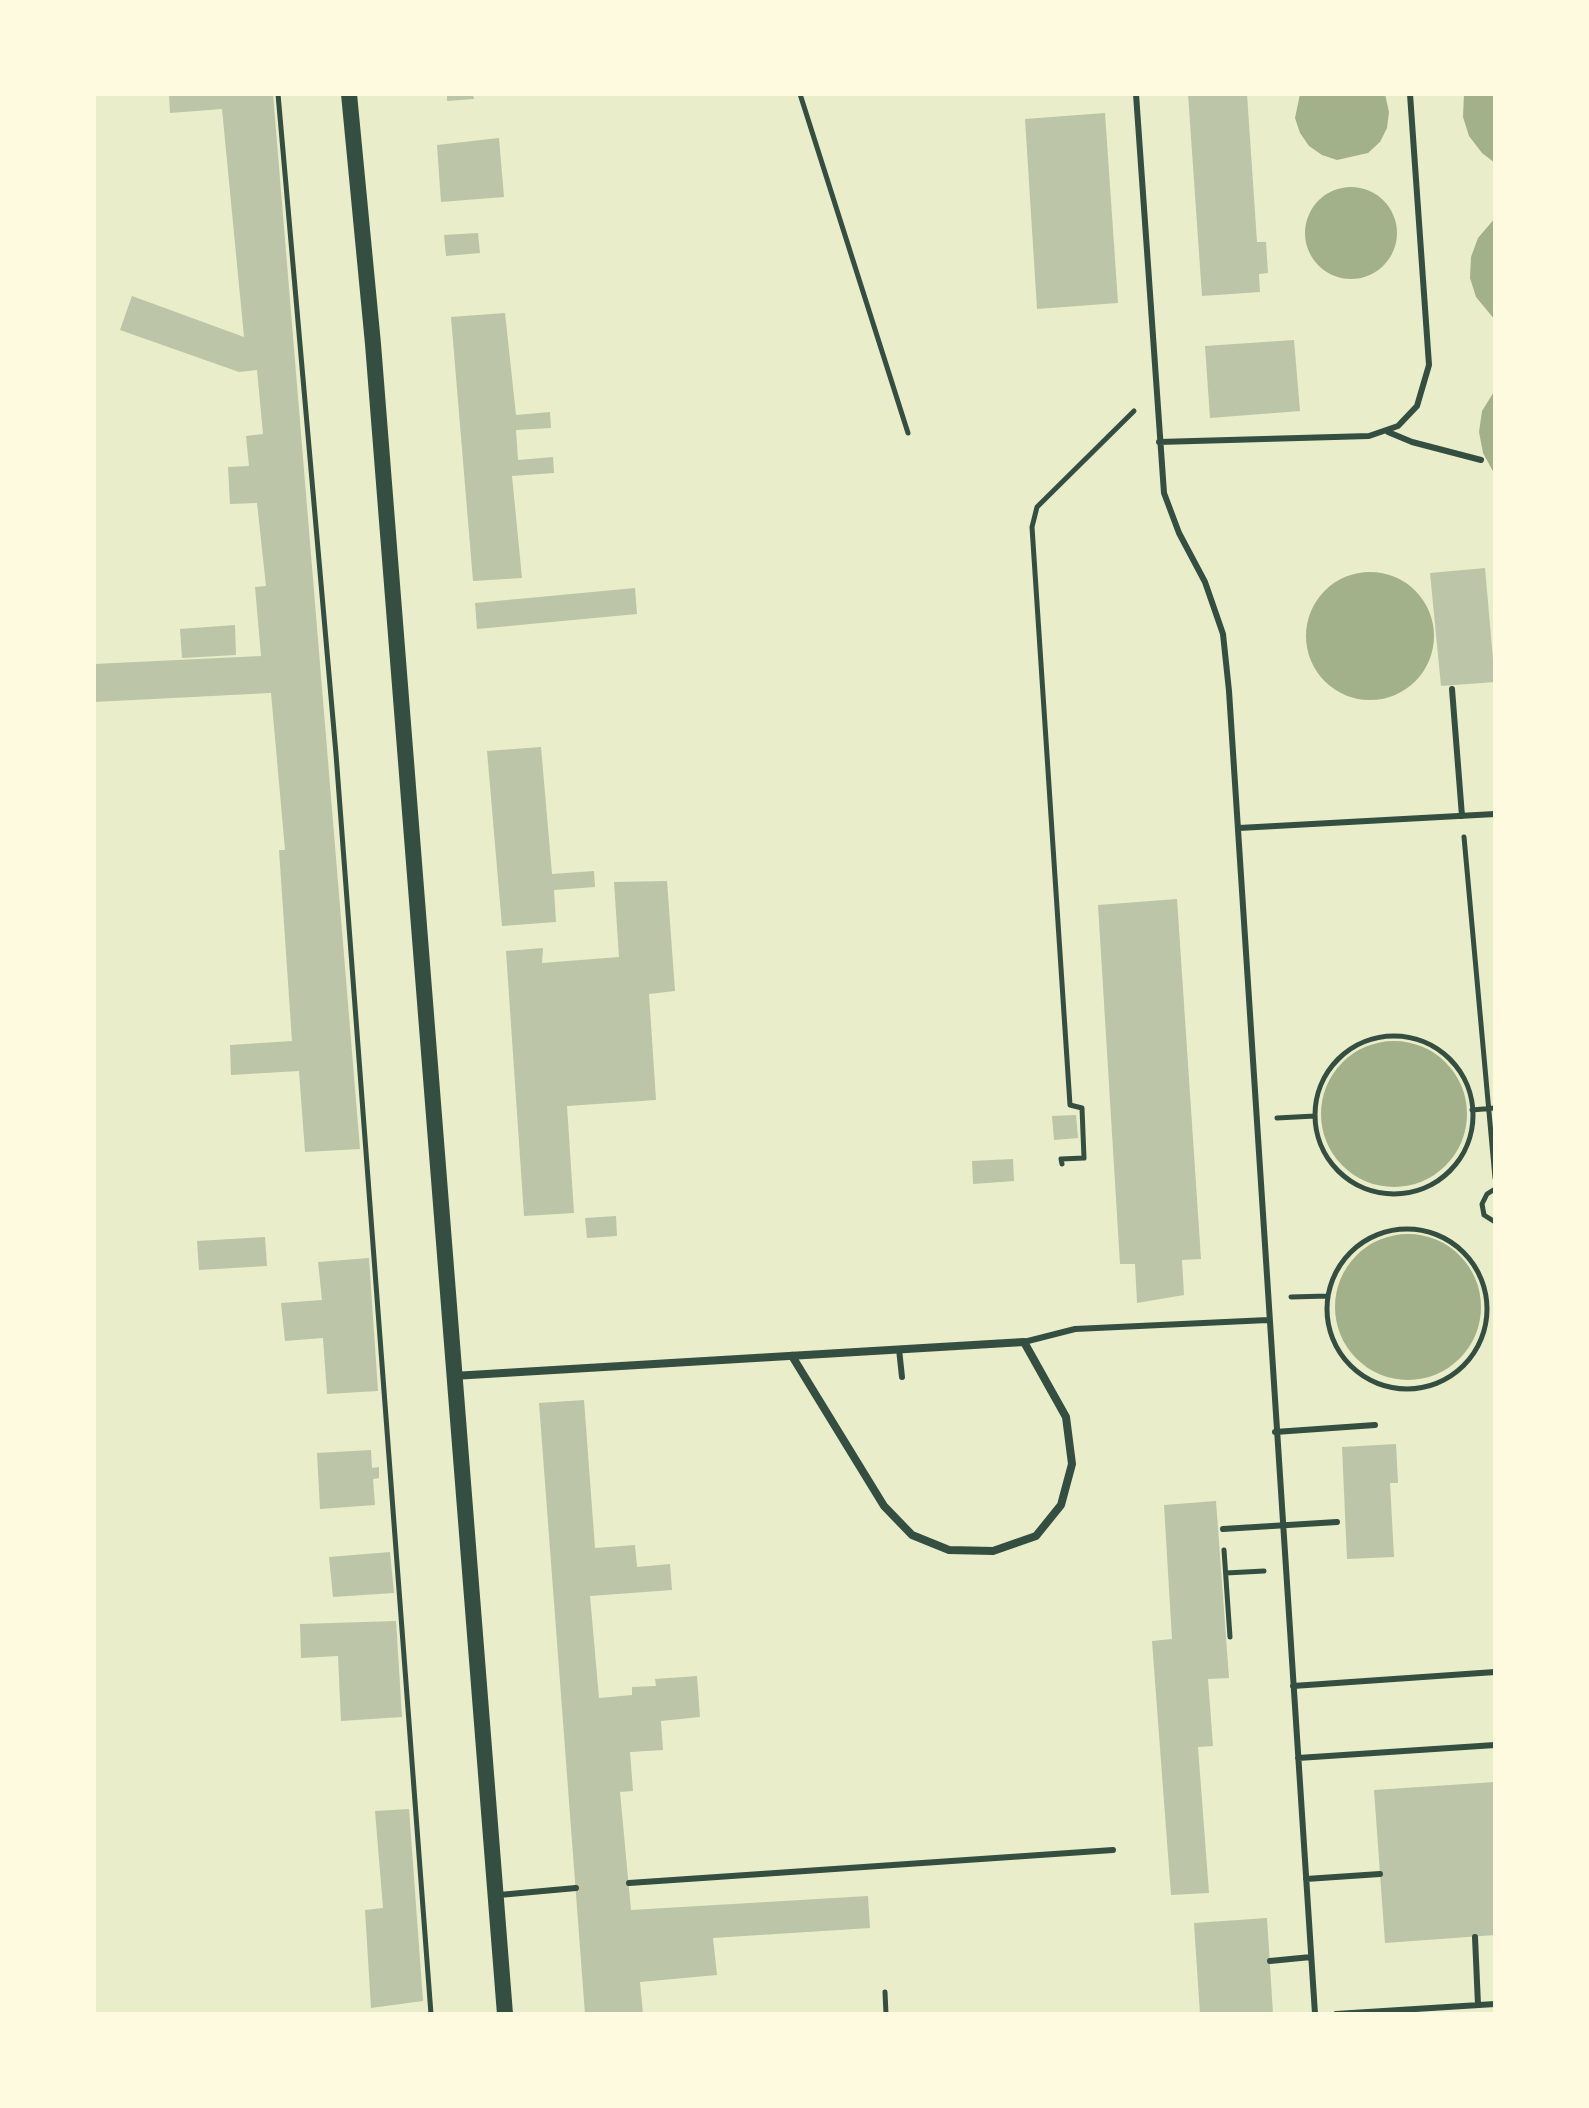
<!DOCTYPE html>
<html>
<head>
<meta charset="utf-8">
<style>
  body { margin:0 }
  #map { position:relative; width:1589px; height:2108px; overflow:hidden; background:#e9edc9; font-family:"Space Grotesk",sans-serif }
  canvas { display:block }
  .frame { position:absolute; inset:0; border:96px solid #fefae0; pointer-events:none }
</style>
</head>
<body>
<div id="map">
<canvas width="1589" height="2108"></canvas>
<div class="frame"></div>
</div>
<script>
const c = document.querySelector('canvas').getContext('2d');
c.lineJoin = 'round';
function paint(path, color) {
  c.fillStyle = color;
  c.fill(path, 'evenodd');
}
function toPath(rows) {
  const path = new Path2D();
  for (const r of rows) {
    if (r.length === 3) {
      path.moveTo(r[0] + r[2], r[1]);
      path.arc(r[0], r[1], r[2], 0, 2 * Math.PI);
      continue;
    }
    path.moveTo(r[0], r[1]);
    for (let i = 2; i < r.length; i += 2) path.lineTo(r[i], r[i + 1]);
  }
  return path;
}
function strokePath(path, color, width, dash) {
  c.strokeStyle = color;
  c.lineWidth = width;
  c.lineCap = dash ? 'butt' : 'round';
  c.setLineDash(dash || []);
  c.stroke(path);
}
paint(toPath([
  [1300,94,1385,94,1389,112,1387,128,1380,142,1368,153,1337,160,1322,155,1309,146,1300,133,1295,118],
  [1464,94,1495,94,1495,163,1482,153,1469,136,1463,117],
  [1351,233,46],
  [1495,218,1495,320,1476,297,1470,278,1471,257,1478,238],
  [1495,390,1495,475,1483,453,1479,432,1482,411],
  [1370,636,64],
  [1394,1114,73],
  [1408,1307,73]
]), '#a3b18a');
paint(toPath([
  [169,94,273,94,360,1149,305,1152,299,1071,231,1075,230,1045,292,1041,279,850,285,850,271,693,94,702,94,664,261,656,255,587,266,586,257,503,230,504,228,467,249,466,246,436,263,434,257,370,239,372,120,330,132,296,244,337,222,109,170,113],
  [447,94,473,94,474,99,447,101],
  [1188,94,1247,94,1257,242,1266,242,1268,273,1259,274,1260,292,1202,296],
  [1105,113,1118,303,1037,309,1025,119],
  [499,138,504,197,441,202,437,145],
  [478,233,480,253,446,256,444,235],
  [505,313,516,415,550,412,551,428,516,430,518,460,553,457,554,473,512,476,522,578,473,581,451,317],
  [1294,340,1300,411,1210,418,1205,346],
  [1485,568,1495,682,1441,686,1430,573],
  [635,588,637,614,477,629,475,603],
  [235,625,236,655,182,658,180,629],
  [541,747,552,874,594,871,595,887,554,890,556,922,502,926,487,751],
  [667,881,675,991,649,994,656,1100,567,1106,574,1213,524,1216,506,951,543,948,542,963,619,957,614,882],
  [1177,899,1201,1259,1182,1260,1184,1295,1137,1303,1135,1264,1120,1264,1098,905],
  [1076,1115,1078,1138,1054,1140,1052,1116],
  [1013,1159,1014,1181,973,1184,972,1161],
  [616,1216,617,1236,587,1238,585,1218],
  [265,1237,267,1266,199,1270,197,1241],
  [369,1258,378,1391,327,1394,323,1338,285,1341,281,1303,322,1300,318,1262],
  [584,1400,595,1548,635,1545,637,1567,670,1564,672,1590,590,1596,599,1698,632,1695,632,1687,656,1686,655,1679,697,1676,700,1717,661,1721,663,1750,630,1752,633,1791,620,1792,631,1910,868,1896,870,1928,713,1938,717,1975,640,1982,643,2014,585,2014,539,1403],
  [1396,1444,1398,1483,1390,1483,1394,1557,1347,1559,1342,1447],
  [371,1450,372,1468,379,1467,379,1478,373,1479,375,1505,320,1509,317,1453],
  [1216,1501,1229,1678,1208,1679,1213,1746,1198,1747,1209,1893,1171,1895,1152,1641,1172,1639,1164,1505],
  [390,1552,394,1593,333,1597,329,1557],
  [396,1621,402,1717,341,1721,338,1656,301,1658,300,1624],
  [1495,1782,1495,1935,1385,1943,1374,1790],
  [409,1809,423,2001,371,2008,365,1910,383,1908,375,1811],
  [1267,1918,1273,2014,1200,2014,1194,1923]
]), '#bcc5a7');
strokePath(toPath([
  [278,94,336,754,431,2014],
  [800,94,908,433],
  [1464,837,1495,1178],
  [1394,1115,79],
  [1472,1110,1495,1108],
  [1277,1118,1315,1116],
  [1062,1164,1061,1159,1084,1158,1082,1108,1070,1105,1032,527,1037,507,1134,411],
  [1495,1189,1487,1194,1482,1204,1484,1215,1495,1222],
  [1407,1309,80],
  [1291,1297,1327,1296],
  [1224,1550,1230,1637],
  [1226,1573,1264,1571],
  [885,1992,886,2014]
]), '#344e41', 5);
strokePath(toPath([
  [1136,94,1164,493,1179,533,1205,582,1223,634,1229,691,1315,2014],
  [1388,432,1412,442,1481,460],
  [1159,442,1369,436,1398,426,1417,406,1429,365,1410,94],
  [1452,689,1462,816],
  [1239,828,1495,814],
  [1024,1342,1075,1329,1268,1320],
  [899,1349,902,1377],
  [1275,1432,1375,1425],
  [1223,1529,1337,1522],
  [1293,1686,1495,1672],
  [1298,1758,1495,1745],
  [1306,1879,1380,1874],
  [629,1883,1113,1850],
  [499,1895,576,1888],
  [1475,1937,1478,2005],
  [1270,1961,1311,1957],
  [1336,2014,1495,2004]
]), '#344e41', 6);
strokePath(toPath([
  [453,1376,1024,1342,1066,1417,1072,1464,1061,1505,1036,1536,993,1551,949,1550,912,1535,884,1506,792,1356]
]), '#344e41', 8);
strokePath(toPath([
  [349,94,373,344,505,2014]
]), '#344e41', 16);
</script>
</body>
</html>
